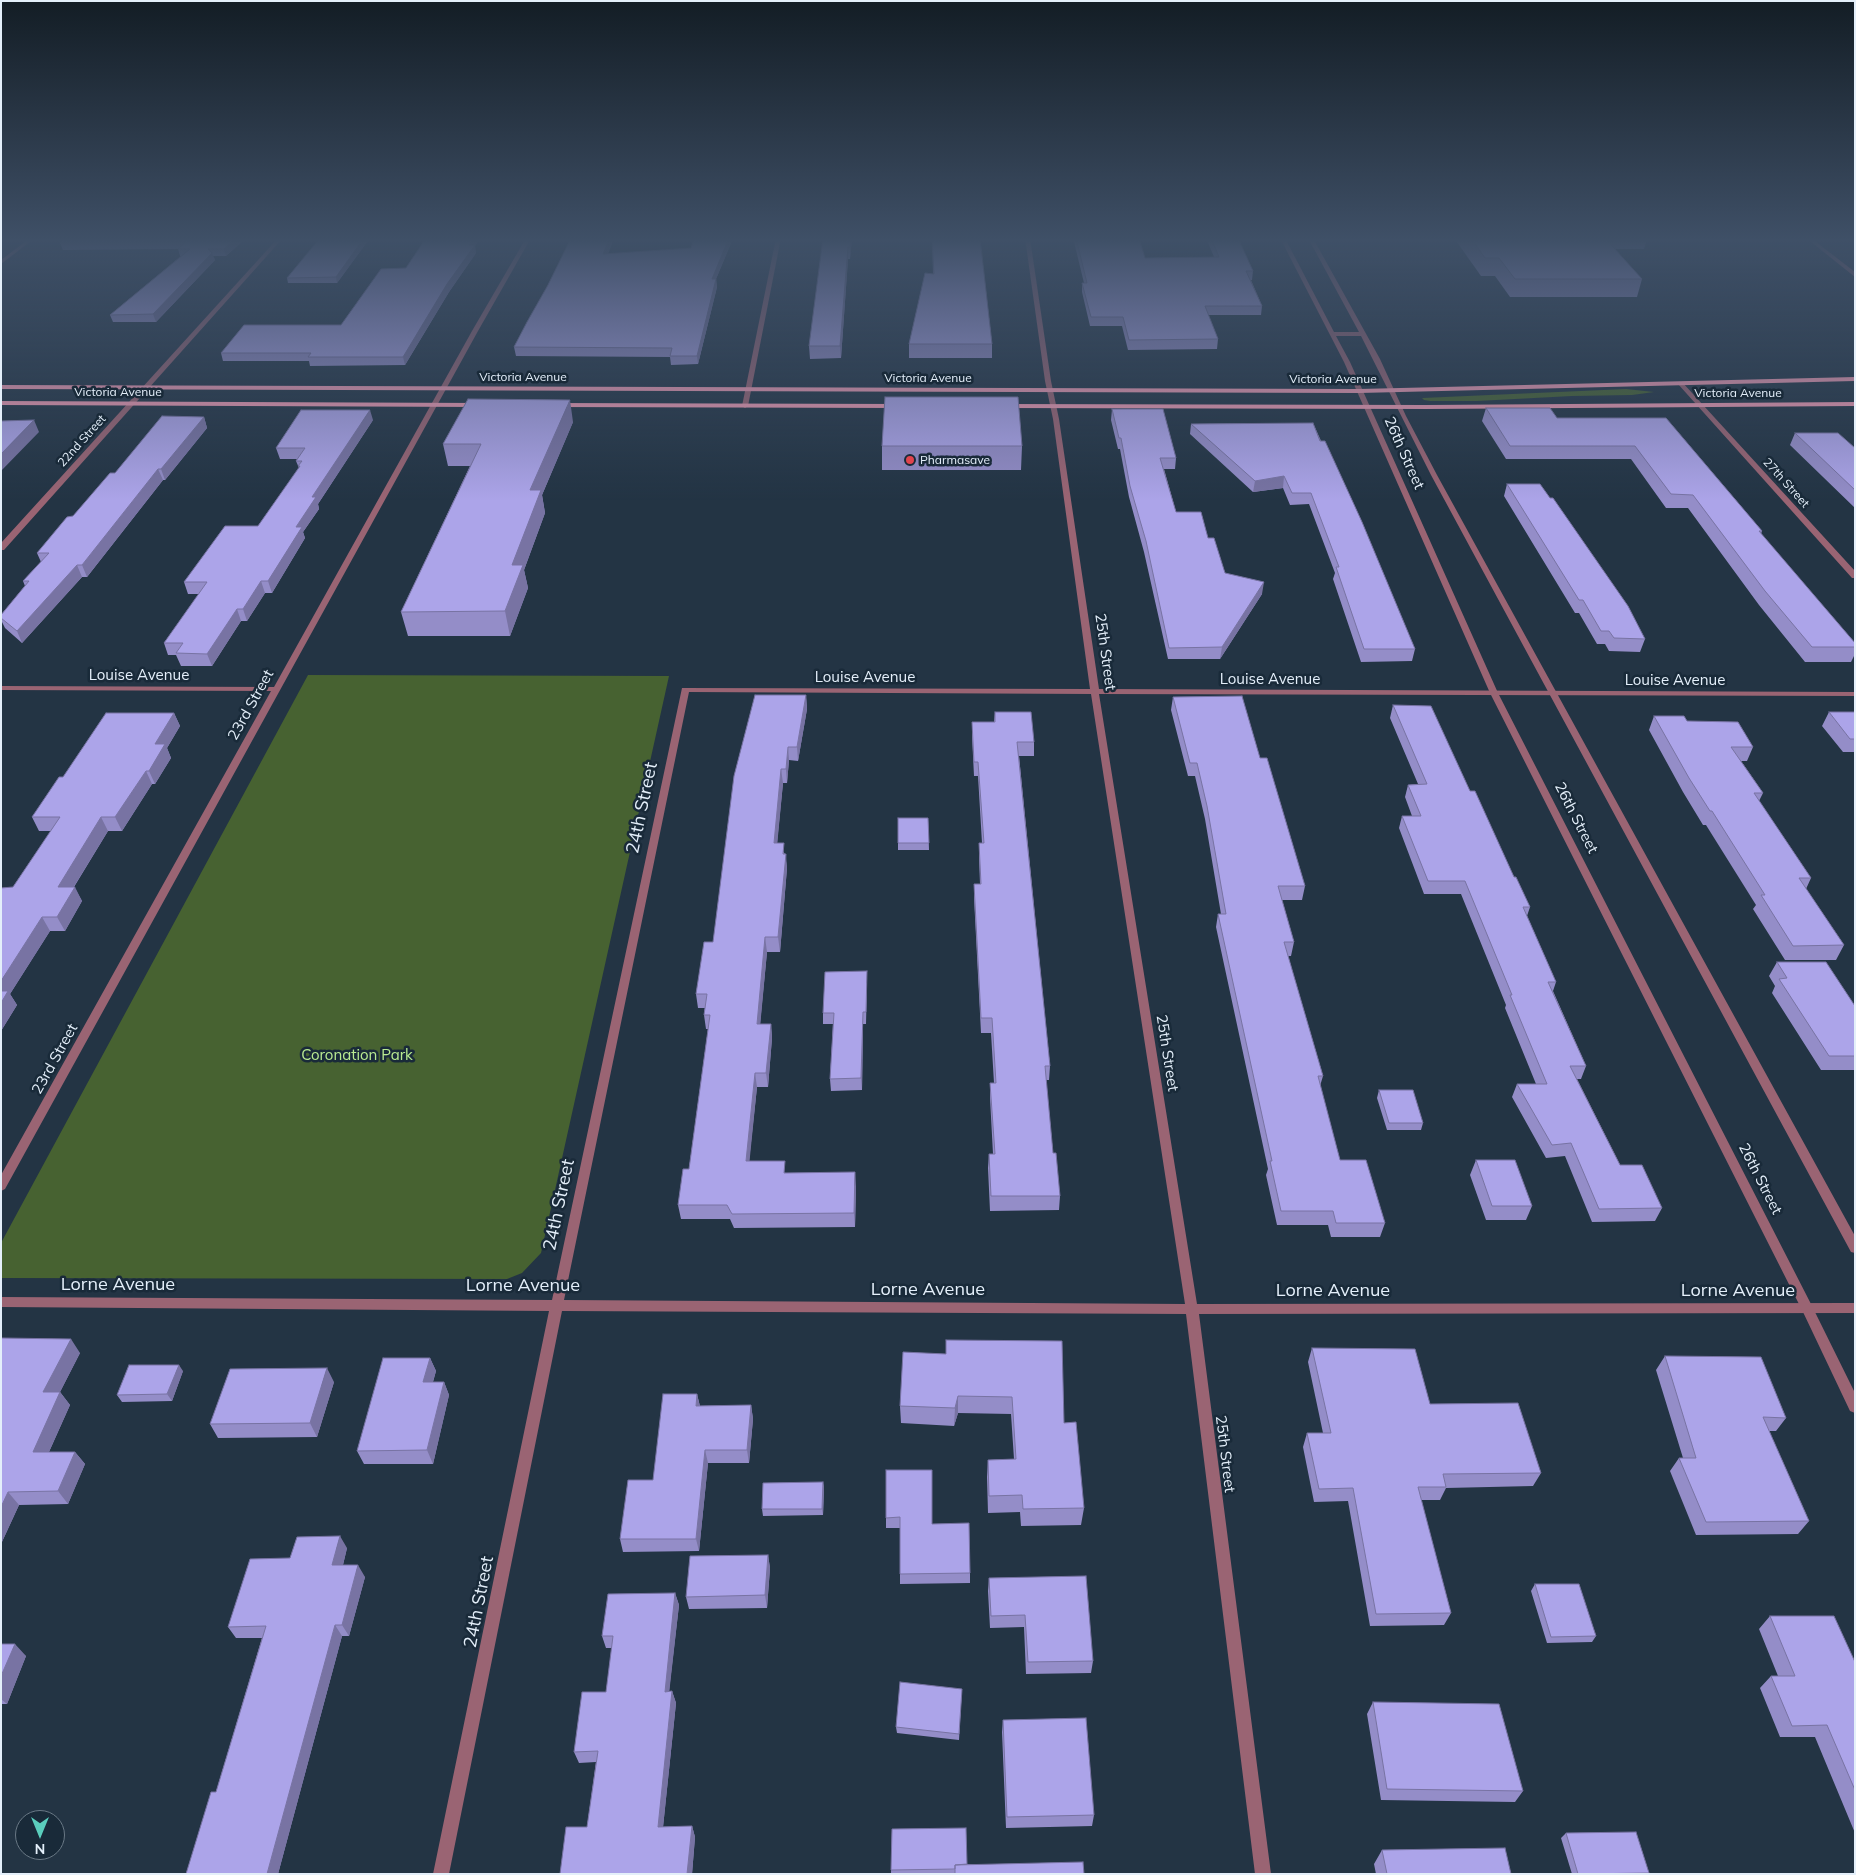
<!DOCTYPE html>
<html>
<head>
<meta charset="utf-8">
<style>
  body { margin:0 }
  #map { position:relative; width:1856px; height:1875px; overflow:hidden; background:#233444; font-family:Mulish,sans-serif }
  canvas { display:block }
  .frame { position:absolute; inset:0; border:2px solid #e4effa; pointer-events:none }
  .north { position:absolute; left:15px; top:1810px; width:50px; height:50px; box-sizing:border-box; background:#192a39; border:1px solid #6a7986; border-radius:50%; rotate:180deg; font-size:14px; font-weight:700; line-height:20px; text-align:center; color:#e4effa }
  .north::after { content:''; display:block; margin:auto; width:18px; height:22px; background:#5acebd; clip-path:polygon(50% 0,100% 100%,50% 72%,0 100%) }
</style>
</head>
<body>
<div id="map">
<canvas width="1856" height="1875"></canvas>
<div class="frame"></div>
<div class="north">N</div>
</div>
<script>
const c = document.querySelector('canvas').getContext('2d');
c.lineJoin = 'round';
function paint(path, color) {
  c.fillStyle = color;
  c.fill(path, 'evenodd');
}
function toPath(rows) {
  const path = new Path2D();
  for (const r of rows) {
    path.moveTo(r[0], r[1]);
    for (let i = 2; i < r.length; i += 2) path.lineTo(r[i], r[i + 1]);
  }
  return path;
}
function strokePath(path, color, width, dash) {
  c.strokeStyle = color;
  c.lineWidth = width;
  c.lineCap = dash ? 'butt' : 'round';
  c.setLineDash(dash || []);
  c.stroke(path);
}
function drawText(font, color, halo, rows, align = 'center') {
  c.font = font + ' Mulish,sans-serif';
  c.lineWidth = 5;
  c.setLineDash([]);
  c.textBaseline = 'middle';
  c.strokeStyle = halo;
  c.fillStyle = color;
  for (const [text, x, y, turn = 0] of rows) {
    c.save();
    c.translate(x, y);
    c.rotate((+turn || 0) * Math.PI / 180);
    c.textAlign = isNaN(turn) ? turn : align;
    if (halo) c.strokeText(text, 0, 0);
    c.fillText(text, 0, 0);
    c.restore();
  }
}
paint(toPath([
  [1626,389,1654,392,1632,395,1572,396,1477,401,1430,401,1424,400,1422,398],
  [308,675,669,676,541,1253,522,1273,507,1279,1,1278,1,1243]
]), '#476231');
paint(toPath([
  [30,238,35,238,1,264,1,260,30,238],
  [278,238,283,238,4,550,1,550,1,543,278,238],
  [526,238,531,238,478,331,5,1189,1,1191,1,1175,271,691,1,690,1,686,274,687,472,331,526,238],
  [776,238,781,238,748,406,745,408,742,406,776,238],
  [1025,238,1030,238,1051,381,1059,419,1099,689,1855,692,1855,696,1099,694,1197,1304,1855,1303,1855,1313,1199,1314,1271,1874,1255,1874,1186,1314,562,1311,449,1874,433,1874,549,1311,1,1307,1,1297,552,1300,682,688,1090,689,1053,419,1045,381,1025,238],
  [689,692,1091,694,1185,1304,564,1300,689,692],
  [1806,238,1811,238,1855,272,1855,277,1806,238],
  [1678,382,1682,382,1855,571,1855,578,1852,578,1678,384,1678,382]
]), '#9a6473');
paint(toPath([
  [1280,238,1285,238,1334,332,1359,332,1308,238,1313,238,1380,359,1406,416,1437,475,1855,1236,1855,1253,1851,1252,1431,475,1361,336,1336,336,1350,362,1498,693,1811,1304,1855,1393,1855,1413,1850,1411,1803,1312,1490,693,1344,362,1280,238]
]), '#9a6473');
paint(toPath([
  [1855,377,1855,381,1359,393,1,389,1,385,1359,389,1855,377],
  [1,401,481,403,485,405,481,407,1,405,1,401],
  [1855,402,1855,406,1426,409,1004,408,1000,406,1004,404,1426,405,1855,402],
  [551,403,901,404,905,406,901,408,554,407,550,405,551,403]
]), '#f39cb4');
paint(toPath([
  [246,238,226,256,213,256,215,260,156,322,113,322,110,315,181,256,180,256,178,249,63,250,60,243],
  [370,238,337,283,288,283,287,278],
  [426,238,480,238,475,246,476,253,449,292,405,365,310,366,309,361,223,361,221,353,341,325,406,268],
  [571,238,614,238,608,254,691,248,732,241,716,279,717,287,698,364,671,365,670,357,516,356,514,347,548,285],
  [852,238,850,259,848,259,841,358,810,359,809,346],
  [932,238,980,238,992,344,992,358,909,358,909,344,933,274],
  [1073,238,1139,238,1145,258,1214,257,1206,238,1238,238,1253,271,1252,280,1251,280,1262,306,1261,315,1208,315,1218,339,1217,349,1128,350,1122,326,1090,326,1082,292,1082,283,1084,283],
  [1454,238,1644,238,1647,240,1644,249,1614,249,1642,279,1637,297,1510,297,1495,276,1481,276],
  [1848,238,1855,238,1855,243],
  [1486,408,1557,418,1666,418,1762,531,1761,534,1855,643,1855,654,1851,662,1805,662,1759,605,1688,508,1666,508,1631,459,1506,459,1482,421],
  [1112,409,1176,458,1175,469,1164,469,1176,512,1208,538,1225,573,1262,594,1220,659,1168,659,1144,552,1129,497,1120,449,1118,449,1111,420],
  [204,417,207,428,165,480,163,480,87,577,82,577,22,643,5,628,1,620,1,615,25,586,23,581,41,562,37,553,115,473],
  [373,420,318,504,319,509,303,532,305,538,272,593,265,593,247,621,241,621,212,666,181,666,176,655,168,655,164,643,199,594,188,594,184,582,258,526,299,468,296,461,297,459,280,459,276,448],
  [573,422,542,495,545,513,524,570,528,588,510,636,408,636,401,612,470,466,448,466,443,444],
  [1313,423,1415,649,1412,661,1361,662,1333,579,1335,573,1309,504,1290,505,1283,488,1253,492,1190,434,1191,424],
  [1795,433,1855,448,1855,508,1790,445],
  [882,446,1022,446,1021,470,882,470],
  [1507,484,1645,639,1640,652,1609,651,1605,644,1597,644,1579,613,1575,613,1504,496],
  [806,695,807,709,798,761,789,760,787,783,783,783,777,843,785,854,787,868,780,952,767,952,760,1024,771,1024,772,1038,768,1087,757,1087,749,1161,786,1173,856,1186,855,1227,734,1228,730,1219,681,1219,678,1205,689,1169,708,1029,706,1029,704,1015,705,1008,698,1008,696,994,713,942],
  [1173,697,1260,758,1305,886,1302,900,1282,900,1294,942,1291,956,1288,956,1323,1076,1320,1086,1340,1160,1385,1223,1380,1237,1331,1237,1328,1225,1277,1225,1266,1175,1268,1169,1216,927,1218,914,1221,914,1205,819,1195,776,1188,776,1171,710],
  [1393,705,1470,791,1514,877,1530,907,1527,916,1556,982,1553,991,1586,1066,1581,1079,1577,1079,1620,1165,1662,1208,1655,1221,1592,1222,1565,1156,1546,1158,1512,1097,1517,1084,1536,1084,1505,1008,1506,1005,1461,894,1424,894,1399,828,1402,816,1412,816,1405,797,1408,785,1418,784,1390,718],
  [995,712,1034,742,1034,756,1019,756,1050,1066,1049,1080,1046,1080,1053,1153,1060,1196,1059,1210,990,1211,988,1168,989,1154,993,1154,990,1098,990,1083,994,1083,991,1033,981,1033,974,898,974,884,980,884,979,857,979,843,982,843,978,776,974,776,972,736,972,722,994,722],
  [1829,712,1855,712,1855,752,1843,752,1822,726],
  [174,713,180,726,167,748,171,758,155,784,152,784,122,831,108,831,74,887,82,901,65,931,50,931,10,994,17,1005,1,1031,13,887,51,831,39,831,32,817,63,777],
  [1654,716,1687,721,1753,747,1747,761,1741,761,1763,793,1759,801,1811,878,1806,889,1844,945,1836,960,1785,960,1753,909,1756,905,1706,825,1703,825,1683,792,1649,730],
  [898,818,928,818,929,850,898,850],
  [1777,962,1855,1006,1855,1070,1821,1070,1772,993,1775,986,1769,976],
  [867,983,866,1024,863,1024,862,1090,831,1091,830,1079,833,1024,823,1024,823,1013],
  [1379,1090,1423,1123,1421,1130,1387,1130,1377,1098],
  [1476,1160,1532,1206,1526,1220,1486,1220,1470,1175],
  [1,1338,80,1353,60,1392,70,1405,49,1452,75,1452,85,1464,68,1504,19,1505,1,1544],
  [1312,1348,1430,1404,1541,1473,1533,1486,1446,1488,1440,1500,1421,1500,1451,1613,1444,1625,1370,1626,1348,1501,1314,1502,1303,1447,1307,1433,1323,1433,1308,1362],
  [946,1354,1064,1423,1084,1508,1081,1525,1021,1526,1020,1512,988,1513,987,1477,988,1460,1014,1459,1011,1414,958,1413,954,1426,901,1423,900,1406],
  [1665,1356,1786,1418,1776,1431,1769,1431,1809,1521,1798,1534,1696,1535,1670,1471,1679,1458,1683,1458,1656,1370],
  [430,1358,436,1371,433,1382,444,1382,449,1395,433,1464,364,1464,357,1451],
  [183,1371,172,1401,122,1402,117,1395],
  [334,1382,317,1437,218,1438,210,1424],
  [697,1394,700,1406,751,1405,753,1419,749,1463,708,1463,699,1551,623,1552,620,1539,653,1480],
  [932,1470,932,1524,970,1573,970,1583,900,1584,900,1528,886,1528,886,1518],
  [823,1482,824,1488,823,1515,763,1516,762,1509],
  [347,1548,343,1565,365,1577,349,1636,342,1636,278,1874,186,1874,216,1792,262,1638,236,1638,228,1627,290,1558],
  [768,1555,770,1568,767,1608,689,1609,686,1597],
  [989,1578,1093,1661,1091,1673,1026,1674,1024,1627,990,1628,988,1591],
  [1535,1584,1596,1636,1592,1642,1547,1643,1531,1591],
  [675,1593,679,1605,669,1691,672,1691,676,1703,663,1827,692,1826,695,1837,692,1874,560,1874,587,1827,596,1762,579,1763,574,1752,606,1692,612,1648,606,1648,602,1636],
  [1770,1616,1855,1662,1855,1833,1815,1737,1780,1737,1760,1688,1771,1676,1778,1676,1759,1629],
  [1,1644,26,1656,7,1704,1,1704],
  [962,1689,959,1740,897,1733,896,1727],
  [1373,1702,1523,1791,1515,1802,1381,1800,1367,1714],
  [1003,1720,1094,1815,1092,1826,1006,1828,1002,1732],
  [892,1829,967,1864,1084,1874,891,1874],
  [1566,1833,1649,1874,1572,1874,1561,1838],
  [1382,1850,1511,1874,1376,1874,1374,1864]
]), '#948dc8');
paint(toPath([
  [236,238,246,238,226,256,224,249],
  [364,238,370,238,337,283,336,277],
  [474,238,480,238,475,246,476,253,449,292,405,365,403,357],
  [610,238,614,238,604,262,603,254],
  [729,238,733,238,716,279,717,287,698,364,697,356,712,279],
  [850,238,852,238,850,259],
  [848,247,848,259,841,358,840,346],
  [212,253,215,260,156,322,153,314],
  [570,400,573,422,542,495,545,513,524,570,528,588,510,636,505,611,512,565,530,490],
  [370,410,373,420,318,504,319,509,303,532,305,538,272,593,268,581,312,497],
  [204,417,207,428,165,480,161,469],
  [34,420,39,432,1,471,1,454],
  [158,469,163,480,87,577,82,565],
  [1284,476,1283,488,1253,492,1255,481],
  [77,565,82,577,22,643,17,631],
  [261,581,265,593,247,621,243,609],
  [1264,582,1262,594,1220,659,1222,647],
  [237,609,241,621,212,666,207,654],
  [806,695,807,709,798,761,797,747],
  [174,713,180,726,167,748,171,758,155,784,149,771,155,744],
  [788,747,789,760,787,783,786,769],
  [781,769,783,783,776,857,774,843],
  [146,771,152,784,122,831,115,817],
  [101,817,108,831,65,901,58,887],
  [786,854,787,868,780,952,778,937],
  [75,887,82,901,65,931,57,917],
  [42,917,50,931,10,994,17,1005,1,1031,1,981],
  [765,937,767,952,759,1038,757,1024],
  [863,1012,863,1024,862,1090,861,1078],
  [771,1024,772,1038,768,1087,766,1073],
  [755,1073,757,1087,748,1176,746,1161],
  [855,1172,856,1186,855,1227,854,1213],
  [71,1339,80,1353,60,1392,70,1405,43,1465,33,1452,43,1392],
  [430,1358,436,1371,429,1395,423,1382],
  [179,1365,183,1371,172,1401,167,1394],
  [327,1368,334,1382,317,1437,310,1423],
  [444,1382,449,1395,433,1464,427,1450],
  [697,1394,700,1407,696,1406],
  [958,1396,958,1413,954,1426,955,1408],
  [751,1405,753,1419,749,1463,747,1450],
  [705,1450,708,1463,699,1551,696,1539],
  [75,1452,85,1464,68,1504,58,1491],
  [823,1482,824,1488,823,1515,822,1509],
  [8,1492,19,1505,1,1544,1,1507],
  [340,1536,347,1548,340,1577,332,1565],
  [768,1555,770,1568,767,1608,765,1595],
  [358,1565,365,1577,349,1636,342,1625],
  [675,1593,679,1605,668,1703,665,1692],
  [335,1625,342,1636,278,1874,267,1874],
  [15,1644,26,1656,7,1704,1,1699,1,1676],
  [672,1691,676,1703,662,1837,658,1827],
  [692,1826,695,1837,692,1874,687,1874]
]), '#7873a3');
const building = toPath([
  [65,238,236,238,224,249,208,249,212,253,153,314,110,315,190,249,178,249,186,242,60,243,65,238],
  [320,238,364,238,336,277,287,278,320,238],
  [426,238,474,238,469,245,475,245,447,284,403,357,308,357,311,353,221,353,244,325,341,325,381,269,406,268,426,238],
  [571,238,610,238,603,254,691,248,694,238,729,238,712,279,716,279,697,356,670,356,672,348,514,347,527,322,548,285,571,238],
  [823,238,850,238,850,247,848,247,840,346,809,346,823,238],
  [932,238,980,238,992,344,909,344,925,273,934,274,932,238],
  [1076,238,1139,238,1145,258,1219,257,1211,238,1238,238,1253,271,1246,271,1262,306,1205,306,1218,339,1129,340,1123,317,1091,317,1082,283,1087,283,1076,238],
  [1471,238,1605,238,1642,279,1515,279,1499,258,1485,258,1471,238],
  [1605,238,1644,238,1647,240,1607,241,1605,238],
  [885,397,1018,397,1022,446,882,446,885,397],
  [468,399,570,400,530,490,541,490,512,565,523,565,505,611,401,612,481,444,443,444,468,399],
  [1486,408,1550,408,1557,418,1666,418,1762,531,1759,531,1855,643,1855,647,1812,647,1765,591,1693,495,1671,494,1635,446,1510,446,1486,408],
  [1112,409,1163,409,1176,458,1160,458,1176,512,1201,512,1208,538,1214,538,1225,573,1264,582,1222,647,1169,648,1146,541,1130,486,1121,438,1119,438,1112,409],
  [301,410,370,410,312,497,316,497,296,527,302,527,268,581,261,581,243,609,237,609,207,654,176,653,183,643,164,643,207,582,184,582,225,526,258,526,300,466,298,466,302,461,296,461,305,448,276,448,301,410],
  [162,416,204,417,161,469,158,469,82,565,77,565,17,631,1,618,1,615,29,581,23,581,49,553,37,553,67,517,73,516,110,473,115,473,162,416],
  [34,420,1,454,1,421,34,420],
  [1313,423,1320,441,1325,441,1362,522,1415,649,1364,649,1336,567,1339,567,1311,493,1292,493,1284,476,1255,481,1191,424,1313,423],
  [1795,433,1838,433,1855,448,1855,490,1795,433],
  [1507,484,1540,484,1550,498,1553,498,1628,606,1645,639,1614,638,1609,631,1601,631,1583,600,1579,600,1507,484],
  [755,695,806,695,797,747,788,747,786,769,781,769,774,843,784,843,783,854,786,854,778,937,765,937,757,1024,771,1024,766,1073,755,1073,746,1161,785,1161,784,1173,855,1172,854,1213,732,1214,727,1205,678,1205,683,1169,689,1169,710,1015,704,1015,707,994,696,994,704,942,713,942,734,776,755,695],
  [1242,696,1260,758,1267,758,1305,886,1278,886,1294,942,1284,942,1323,1076,1318,1076,1340,1160,1366,1160,1385,1223,1336,1223,1333,1211,1281,1211,1270,1161,1272,1161,1218,914,1226,914,1207,806,1197,763,1190,763,1173,697,1242,696],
  [1393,705,1431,706,1470,791,1475,791,1514,877,1516,877,1530,907,1523,907,1556,982,1548,982,1586,1066,1570,1066,1620,1165,1642,1165,1662,1208,1599,1209,1571,1143,1552,1145,1517,1084,1547,1084,1510,995,1512,995,1465,881,1428,881,1402,816,1421,816,1408,785,1427,784,1393,705],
  [995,712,1031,712,1034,742,1017,742,1050,1066,1045,1066,1053,1153,1056,1153,1060,1196,991,1196,989,1154,995,1154,990,1083,996,1083,992,1018,981,1018,974,884,981,884,979,843,984,843,978,762,974,762,972,722,995,722,995,712],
  [1829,712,1855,712,1855,739,1850,739,1829,712],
  [106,713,174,713,155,744,165,744,149,771,146,771,115,817,101,817,58,887,75,887,57,917,42,917,1,981,1,888,13,887,60,817,32,817,59,777,63,777,106,713],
  [1654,716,1684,716,1687,721,1738,722,1753,747,1731,747,1763,793,1754,793,1811,878,1799,878,1844,945,1793,946,1761,895,1765,895,1712,811,1710,811,1689,778,1654,716],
  [898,818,928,818,929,843,898,843,898,818],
  [1777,962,1826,962,1855,1006,1855,1056,1829,1056,1779,979,1787,978,1777,962],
  [867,971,866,1012,863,1012,861,1078,830,1079,834,1013,823,1013,825,972,867,971],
  [1,991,8,991,1,1003,1,991],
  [1379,1090,1413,1090,1423,1123,1389,1123,1379,1090],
  [1476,1160,1515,1160,1532,1206,1492,1206,1476,1160],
  [1,1338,71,1339,43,1392,60,1392,33,1452,75,1452,58,1491,8,1492,1,1507,1,1338],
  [946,1340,1062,1341,1064,1423,1076,1422,1084,1508,1023,1509,1022,1495,989,1496,988,1460,1016,1459,1012,1397,958,1396,955,1408,900,1406,903,1352,946,1354,946,1340],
  [1312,1348,1415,1349,1430,1404,1518,1403,1541,1473,1443,1474,1446,1487,1418,1487,1451,1613,1376,1614,1353,1488,1319,1489,1307,1433,1331,1433,1312,1348],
  [1665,1356,1761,1357,1786,1418,1763,1417,1809,1521,1706,1522,1679,1458,1696,1458,1665,1356],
  [383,1358,430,1358,423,1382,444,1382,427,1450,357,1451,383,1358],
  [129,1365,179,1365,167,1394,117,1395,129,1365],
  [327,1368,310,1423,210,1424,230,1369,327,1368],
  [663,1394,697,1394,696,1406,751,1405,747,1450,705,1450,696,1539,620,1539,628,1480,653,1480,663,1394],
  [886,1470,932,1470,932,1524,969,1523,970,1573,900,1574,900,1517,886,1518,886,1470],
  [823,1482,822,1509,762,1509,763,1483,823,1482],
  [340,1536,332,1565,358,1565,342,1625,335,1625,267,1874,186,1874,211,1792,216,1792,266,1626,228,1627,250,1559,290,1558,297,1537,340,1536],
  [768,1555,765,1595,686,1597,690,1556,768,1555],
  [1086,1576,1093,1661,1028,1662,1025,1615,991,1616,989,1578,1086,1576],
  [1535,1584,1579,1584,1596,1636,1551,1637,1535,1584],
  [675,1593,665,1692,672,1691,658,1827,692,1826,687,1874,560,1874,566,1827,587,1827,598,1751,574,1752,582,1692,606,1692,613,1636,602,1636,608,1594,675,1593],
  [1770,1616,1834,1616,1855,1662,1855,1790,1827,1725,1792,1726,1771,1676,1795,1676,1770,1616],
  [1,1644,15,1644,1,1676,1,1644],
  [900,1682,962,1689,959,1734,896,1727,900,1682],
  [1373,1702,1499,1704,1523,1791,1387,1789,1373,1702],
  [1086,1718,1094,1815,1007,1817,1003,1720,1086,1718],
  [966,1828,967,1864,955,1865,955,1869,891,1870,892,1829,966,1828],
  [1636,1832,1649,1873,1578,1874,1566,1833,1636,1832],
  [1505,1848,1511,1874,1387,1874,1382,1850,1505,1848],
  [1083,1862,1084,1874,955,1874,955,1865,1083,1862]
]);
paint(building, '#aca4e9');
strokePath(building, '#7873a3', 1);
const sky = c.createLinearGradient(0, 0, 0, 501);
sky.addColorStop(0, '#131d25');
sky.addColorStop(0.48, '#3f5067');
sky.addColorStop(1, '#3f506700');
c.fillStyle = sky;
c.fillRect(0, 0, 1856, 501);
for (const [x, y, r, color] of [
  [910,460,5,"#e0444e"]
]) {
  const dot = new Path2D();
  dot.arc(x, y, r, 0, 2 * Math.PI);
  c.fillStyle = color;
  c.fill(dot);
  strokePath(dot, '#192a39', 2);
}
drawText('12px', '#e4effa', '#192a39', [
  ["Victoria Avenue",523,377],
  ["Victoria Avenue",928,378],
  ["Victoria Avenue",1333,379],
  ["Victoria Avenue",118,392],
  ["Victoria Avenue",1738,393],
  ["22nd Street",82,441,-48],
  ["27th Street",1786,483,48]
]);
drawText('12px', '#e4effa', '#192a39', [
  ["Pharmasave",920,460]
], 'left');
drawText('15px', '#e4effa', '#192a39', [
  ["26th Street",1404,453,66],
  ["25th Street",1105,652,82],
  ["Louise Avenue",139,675],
  ["Louise Avenue",865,677],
  ["Louise Avenue",1270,679],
  ["Louise Avenue",1675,680],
  ["23rd Street",251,705,-61],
  ["26th Street",1576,818,63],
  ["25th Street",1167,1053,81],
  ["23rd Street",55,1059,-61],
  ["26th Street",1760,1179,63],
  ["25th Street",1225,1454,83]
]);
drawText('15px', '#b9eb91', '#192a39', [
  ["Coronation Park",357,1055]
]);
drawText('18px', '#e4effa', '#192a39', [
  ["24th Street",642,808,-78],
  ["24th Street",559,1205,-78],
  ["Lorne Avenue",118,1285],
  ["Lorne Avenue",523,1286],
  ["Lorne Avenue",928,1290],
  ["Lorne Avenue",1333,1291],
  ["Lorne Avenue",1738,1291],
  ["24th Street",479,1602,-79]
]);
</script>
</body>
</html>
